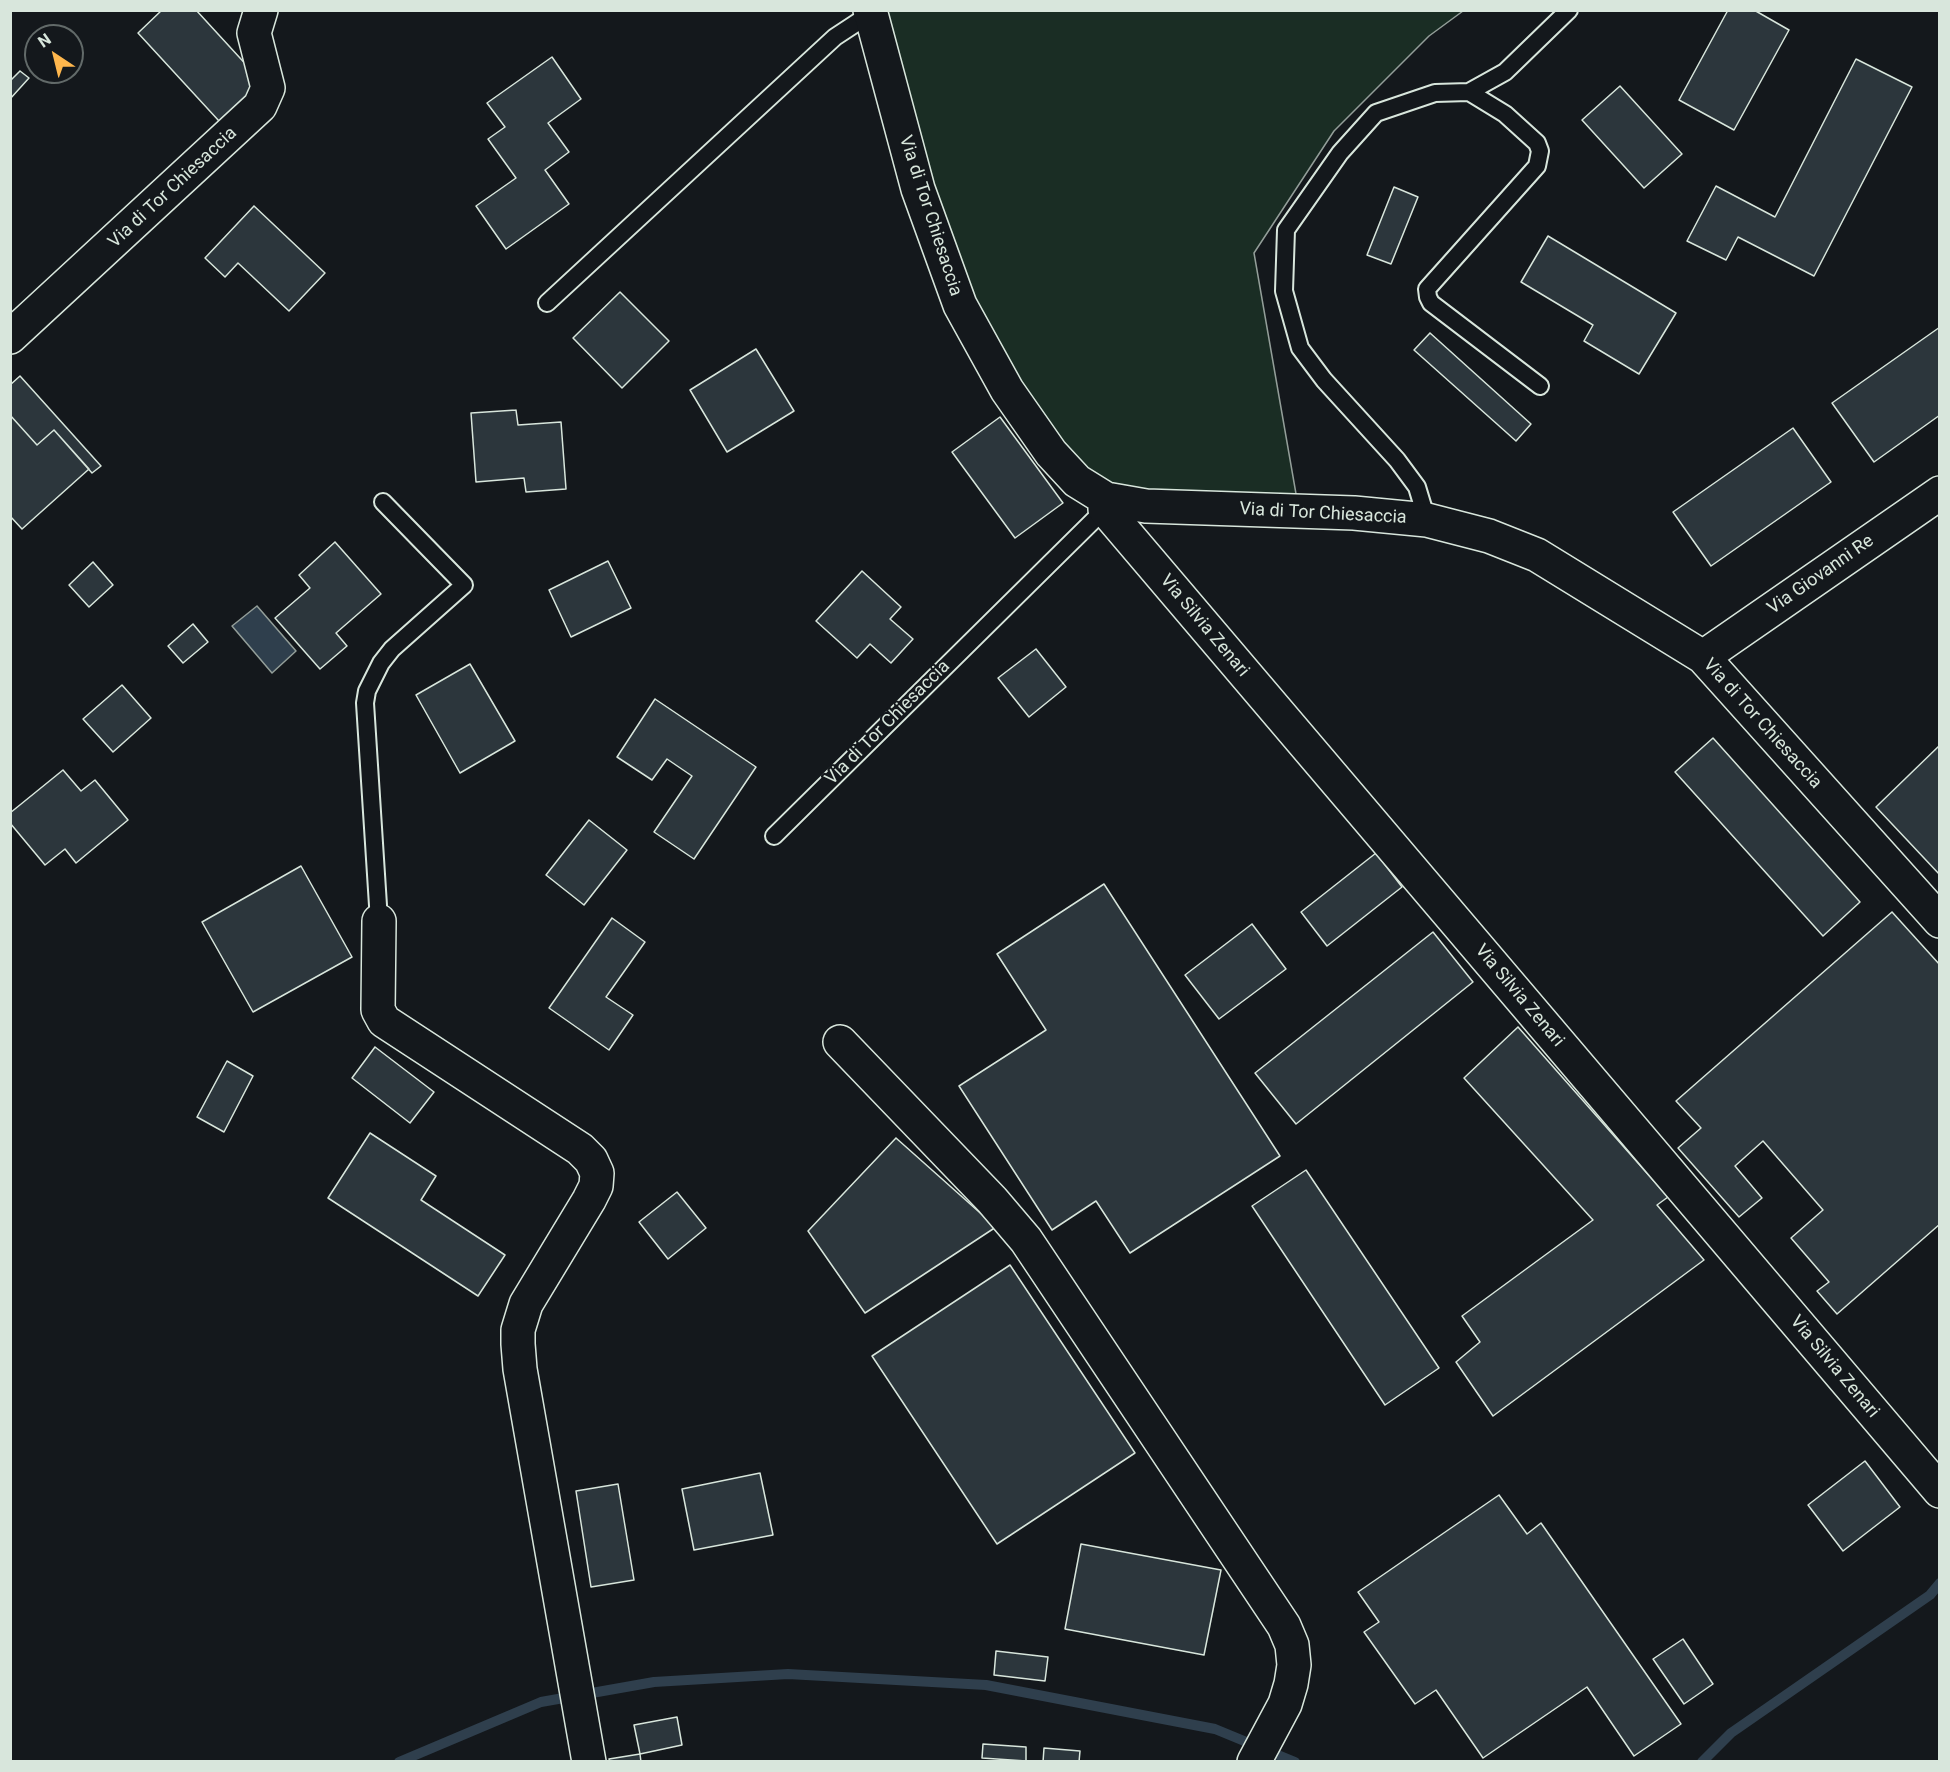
<!DOCTYPE html>
<html>
<head>
<meta charset="utf-8">
<style>
  body { margin:0 }
  #map { position:relative; width:1950px; height:1772px; overflow:hidden; background:#14181c; font-family:Roboto,sans-serif }
  canvas { display:block }
  .frame { position:absolute; inset:0; border:12px solid #d8e6dc; pointer-events:none }
  .north { position:absolute; left:24px; top:24px; width:60px; height:60px; box-sizing:border-box; background:#14181c; border:2px solid #626a69; border-radius:50%; rotate:325deg; font-size:16px; font-weight:700; line-height:24px; text-align:center; color:#d8e6dc }
  .north::after { content:''; display:block; margin:auto; width:21px; height:27px; background:#ffb74d; clip-path:polygon(50% 0,100% 100%,50% 72%,0 100%) }
</style>
</head>
<body>
<div id="map">
<canvas width="1950" height="1772"></canvas>
<div class="frame"></div>
<div class="north">N</div>
</div>
<script>
const c = document.querySelector('canvas').getContext('2d');
c.lineJoin = 'round';
function paint(path, color) {
  c.fillStyle = color;
  c.fill(path, 'evenodd');
}
function toPath(rows) {
  const path = new Path2D();
  for (const r of rows) {
    path.moveTo(r[0], r[1]);
    for (let i = 2; i < r.length; i += 2) path.lineTo(r[i], r[i + 1]);
  }
  return path;
}
function strokePath(path, color, width, dash) {
  c.strokeStyle = color;
  c.lineWidth = width;
  c.lineCap = dash ? 'butt' : 'round';
  c.setLineDash(dash || []);
  c.stroke(path);
}
function drawText(font, color, halo, rows, align = 'center') {
  c.font = font + ' Roboto,sans-serif';
  c.lineWidth = 4.5;
  c.setLineDash([]);
  c.textBaseline = 'middle';
  c.strokeStyle = halo;
  c.fillStyle = color;
  for (const [text, x, y, turn = 0] of rows) {
    c.save();
    c.translate(x, y);
    c.rotate((+turn || 0) * Math.PI / 180);
    c.textAlign = isNaN(turn) ? turn : align;
    if (halo) c.strokeText(text, 0, 0);
    c.fillText(text, 0, 0);
    c.restore();
  }
}
const green = toPath([
  [870,11,1463,11,1429,36,1334,131,1254,253,1299,511,1121,502,994,396,870,11]
]);
paint(green, '#1a2d24');
strokePath(green, '#939e99', 1.5);
const water = toPath([
  [257,606,296,651,272,673,232,626,257,606]
]);
paint(water, '#2f3f4d');
strokePath(water, '#939e99', 1.5);
strokePath(toPath([
  [399,1762,541,1702,654,1682,788,1674,986,1685,1215,1729,1295,1762],
  [1702,1762,1731,1733,1930,1595,1940,1583]
]), '#2f3f4d', 10);
const building = toPath([
  [162,10,196,10,262,82,219,121,138,33,162,10],
  [1728,10,1754,10,1789,30,1734,130,1679,100,1728,10],
  [552,57,581,99,548,123,569,152,545,170,569,204,506,249,476,206,516,178,488,139,505,127,487,103,552,57],
  [1856,59,1912,87,1814,276,1738,237,1726,260,1687,241,1716,186,1775,217,1856,59],
  [20,71,29,78,10,99,10,81,20,71],
  [1620,86,1682,154,1644,188,1582,120,1620,86],
  [1394,187,1418,197,1391,264,1367,255,1394,187],
  [254,206,325,273,289,311,238,263,225,277,205,258,254,206],
  [1548,236,1676,313,1639,374,1584,341,1593,325,1521,282,1548,236],
  [620,292,669,341,622,388,573,338,620,292],
  [1940,327,1940,415,1874,462,1832,403,1940,327],
  [1430,333,1531,424,1516,441,1414,350,1430,333],
  [756,349,794,411,727,452,690,390,756,349],
  [20,376,101,466,92,473,54,430,37,445,10,415,10,385,20,376],
  [516,410,518,425,561,422,566,489,526,492,524,478,476,482,471,413,516,410],
  [10,415,37,445,54,430,89,469,22,529,10,516,10,415],
  [1000,417,1063,503,1015,538,952,452,1000,417],
  [1793,428,1831,482,1711,566,1673,512,1793,428],
  [335,542,381,594,336,633,347,646,320,669,275,618,310,588,299,575,335,542],
  [608,561,631,608,571,637,549,590,608,561],
  [93,562,113,585,89,607,69,585,93,562],
  [862,571,901,607,890,619,913,639,891,663,870,644,857,658,816,621,862,571],
  [193,624,208,642,183,663,168,646,193,624],
  [1036,649,1066,687,1029,717,998,678,1036,649],
  [470,664,515,741,460,773,416,695,470,664],
  [122,685,151,718,113,752,83,719,122,685],
  [655,699,756,767,694,859,654,832,692,776,667,759,652,780,617,757,655,699],
  [1713,738,1860,902,1823,936,1675,772,1713,738],
  [1940,745,1940,875,1876,807,1940,745],
  [63,770,81,791,95,780,128,820,76,863,65,849,45,865,10,823,10,813,63,770],
  [589,820,627,850,584,905,546,875,589,820],
  [1376,853,1402,887,1327,946,1301,912,1376,853],
  [301,866,352,957,253,1012,202,922,301,866],
  [1104,884,1280,1156,1130,1253,1096,1201,1052,1230,959,1086,1046,1030,997,954,1104,884],
  [1892,912,1940,965,1940,1224,1837,1314,1817,1291,1829,1282,1791,1238,1823,1210,1763,1141,1735,1166,1762,1198,1739,1217,1678,1148,1701,1128,1676,1101,1892,912],
  [612,918,645,942,606,997,633,1015,609,1050,549,1008,612,918],
  [1252,924,1286,969,1219,1019,1185,975,1252,924],
  [1433,932,1473,982,1296,1124,1255,1073,1433,932],
  [1518,1027,1668,1197,1657,1205,1704,1260,1493,1416,1456,1362,1480,1342,1462,1316,1593,1220,1464,1078,1518,1027],
  [375,1047,434,1092,410,1123,352,1078,375,1047],
  [227,1061,253,1076,224,1132,197,1117,227,1061],
  [370,1133,436,1176,421,1200,505,1255,478,1296,328,1198,370,1133],
  [896,1138,996,1227,865,1313,808,1231,896,1138],
  [1306,1170,1439,1368,1385,1405,1252,1206,1306,1170],
  [677,1192,706,1228,668,1259,639,1222,677,1192],
  [1010,1265,1135,1453,997,1544,872,1356,1010,1265],
  [1865,1461,1900,1507,1843,1551,1808,1505,1865,1461],
  [760,1473,773,1535,694,1550,682,1489,760,1473],
  [618,1484,634,1580,591,1587,576,1491,618,1484],
  [1499,1495,1527,1534,1541,1523,1681,1724,1634,1756,1587,1687,1483,1758,1436,1690,1415,1704,1364,1632,1379,1622,1358,1592,1499,1495],
  [1081,1544,1221,1570,1204,1655,1065,1629,1081,1544],
  [1683,1639,1713,1684,1684,1704,1653,1659,1683,1639],
  [996,1651,1048,1657,1045,1681,994,1675,996,1651],
  [677,1717,682,1745,640,1754,634,1725,677,1717],
  [983,1744,1026,1747,1026,1761,982,1758,983,1744],
  [1044,1748,1080,1751,1079,1762,1043,1762,1044,1748],
  [640,1754,641,1762,610,1762,609,1759,640,1754]
]);
paint(building, '#2c363c');
strokePath(building, '#d8e6dc', 1.5);
const service = toPath([
  [1469,92,1505,114,1537,143,1540,151,1537,166,1427,289,1428,297,1431,303,1540,386],
  [547,303,835,37,870,14],
  [1427,520,1417,487,1397,460,1324,380,1300,348,1284,291,1286,230,1340,153,1376,113,1435,93,1469,92,1505,72,1569,10],
  [774,836,1105,509],
  [379,921,365,703,367,691,381,663,392,649,464,585,383,502]
]);
const minor = toPath([
  [870,10,918,189,960,305,1007,390,1051,453,1077,481,1106,499,1146,506,1354,513,1427,520,1489,536,1537,555,1703,657,1940,921],
  [10,337,260,106,268,88,254,33,261,10],
  [1106,499,1105,509,1940,1491],
  [1703,657,1940,493],
  [379,921,378,1010,384,1021,580,1149,591,1160,597,1173,596,1186,589,1200,526,1304,518,1330,518,1344,520,1369,589,1762],
  [840,1042,992,1200,1026,1240,1284,1626,1292,1645,1294,1665,1291,1684,1285,1704,1254,1762]
]);
strokePath(service, '#d8e6dc', 20);
strokePath(minor, '#d8e6dc', 36);
strokePath(service, '#14181c', 16);
strokePath(minor, '#14181c', 33);
drawText('18px', '#d8e6dc', '#14181c', [
  ["Via di Tor Chiesaccia",173,188,-43],
  ["Via di Tor Chiesaccia",930,216,72],
  ["Via di Tor Chiesaccia",1323,514,3],
  ["Via Giovanni Re",1821,575,-35],
  ["Via Silvia Zenari",1204,626,50],
  ["Via di Tor Chiesaccia",888,723,-45],
  ["Via di Tor Chiesaccia",1762,724,48],
  ["Via Silvia Zenari",1519,996,50],
  ["Via Silvia Zenari",1834,1367,50]
]);
</script>
</body>
</html>
